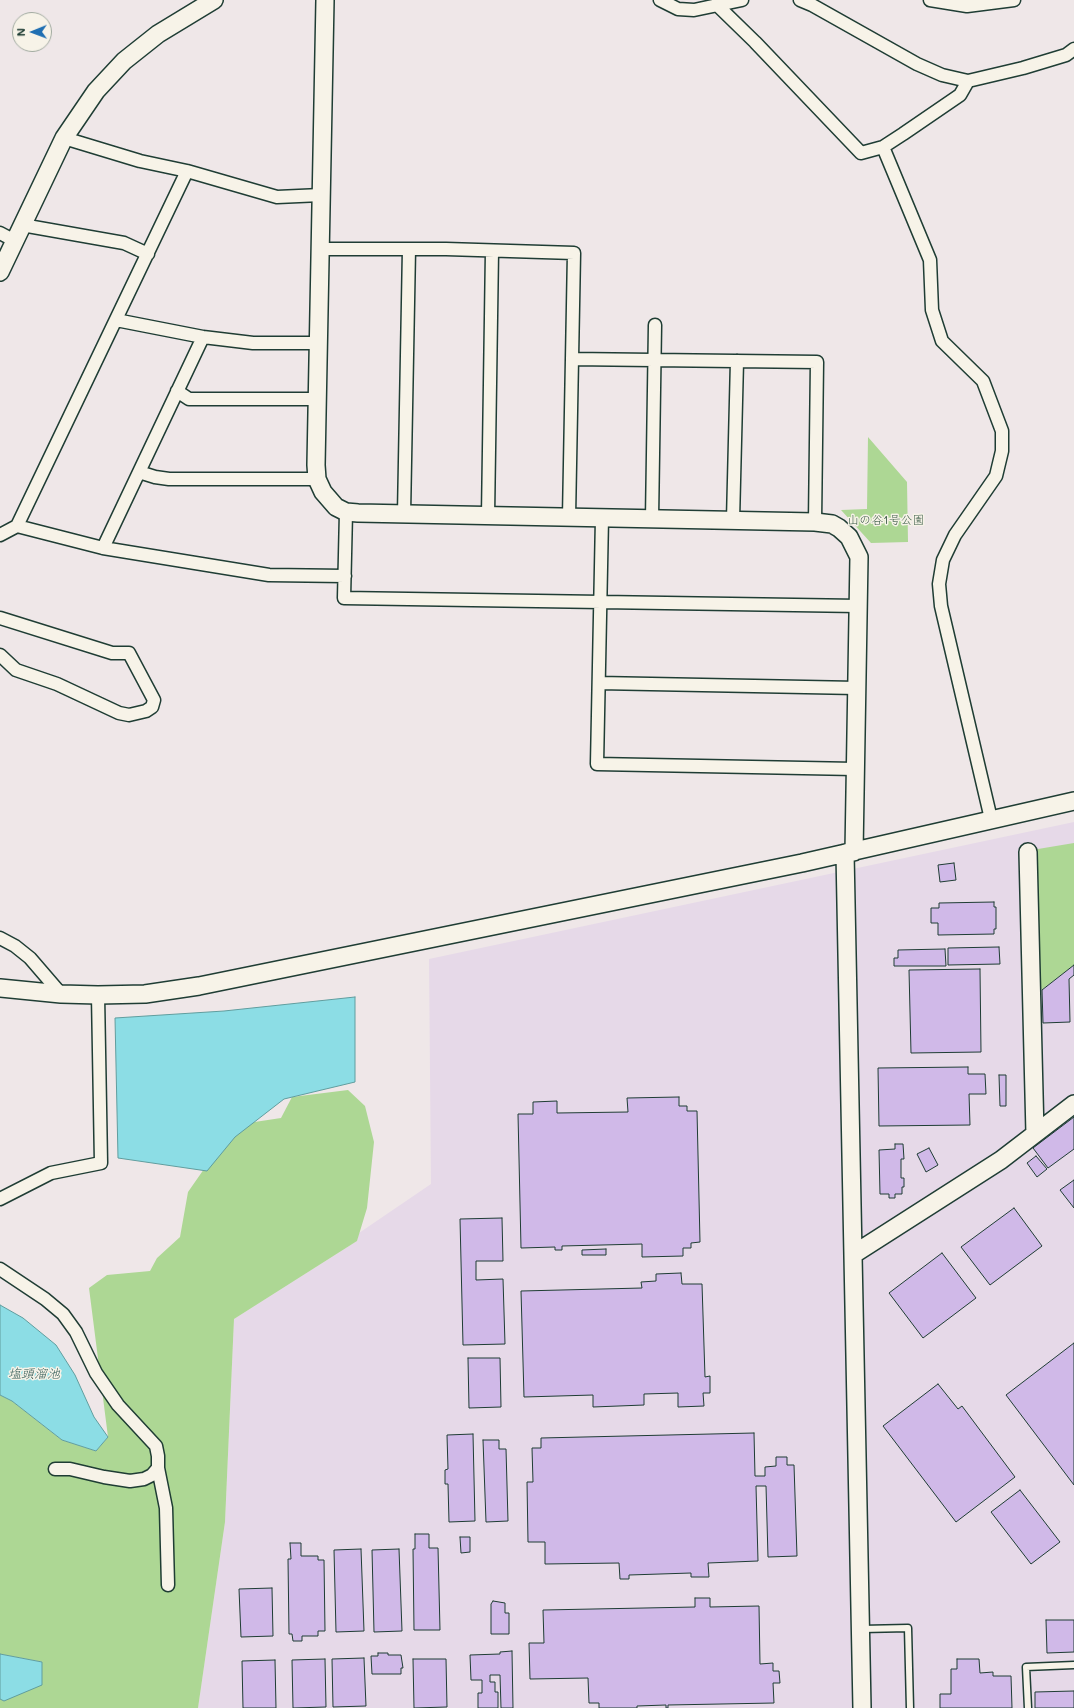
<!DOCTYPE html>
<html>
<head>
<meta charset="utf-8">
<style>
  body { margin:0 }
  #map { position:relative; width:1074px; height:1708px; overflow:hidden; background:#efe7e8; font-family:Mali,sans-serif }
  canvas { display:block }
  .north { position:absolute; left:12px; top:12px; width:40px; height:40px; box-sizing:border-box; background:#f7f3e8; border:1px solid #a1aaa0; border-radius:50%; rotate:269deg; font-size:11px; font-weight:700; line-height:16px; text-align:center; color:#1f3d34 }
  .north::after { content:''; display:block; margin:auto; width:14px; height:18px; background:#1f6fb2; clip-path:polygon(50% 0,100% 100%,50% 72%,0 100%) }
</style>
</head>
<body>
<div id="map">
<canvas width="1074" height="1708"></canvas>
<div class="north">N</div>
</div>
<script>
const c = document.querySelector('canvas').getContext('2d');
c.lineJoin = 'round';
function paint(path, color) {
  c.fillStyle = color;
  c.fill(path, 'evenodd');
}
function toPath(rows) {
  const path = new Path2D();
  for (const r of rows) {
    path.moveTo(r[0], r[1]);
    for (let i = 2; i < r.length; i += 2) path.lineTo(r[i], r[i + 1]);
  }
  return path;
}
function strokePath(path, color, width, dash) {
  c.strokeStyle = color;
  c.lineWidth = width;
  c.lineCap = dash ? 'butt' : 'round';
  c.setLineDash(dash || []);
  c.stroke(path);
}
function drawText(font, color, halo, rows, align = 'center') {
  c.font = font + ' Mali,"Klee One",sans-serif';
  c.lineWidth = 3;
  c.setLineDash([]);
  c.textBaseline = 'middle';
  c.strokeStyle = halo;
  c.fillStyle = color;
  for (const [text, x, y, turn = 0] of rows) {
    c.save();
    c.translate(x, y);
    c.rotate((+turn || 0) * Math.PI / 180);
    c.textAlign = isNaN(turn) ? turn : align;
    if (halo) c.strokeText(text, 0, 0);
    c.fillText(text, 0, 0);
    c.restore();
  }
}
paint(toPath([
  [1074,822,1074,1708,198,1708,225,1522,234,1319,357,1241,359,1233,431,1184,429,959]
]), '#e6d9e8');
paint(toPath([
  [868,437,907,482,908,542,871,543,841,510,867,509],
  [1074,843,1074,965,1036,994,1032,850],
  [348,1090,365,1106,374,1142,367,1208,357,1241,234,1319,225,1522,198,1708,0,1708,0,1699,4,1700,42,1662,0,1654,0,1395,12,1401,62,1440,96,1451,108,1437,89,1288,107,1275,150,1271,157,1258,180,1237,188,1192,218,1149,248,1123,281,1118,292,1097]
]), '#add794');
const water = toPath([
  [355,997,355,1082,284,1099,235,1137,207,1171,118,1158,115,1018,224,1011,355,997],
  [0,1305,23,1318,56,1345,75,1375,94,1417,108,1437,96,1451,62,1440,12,1401,0,1395,0,1305],
  [0,1654,42,1662,42,1685,4,1701,0,1699,0,1654]
]);
paint(water, '#8cdde5');
strokePath(water, '#609d9e', 1);
const building = toPath([
  [954,863,956,880,940,882,938,865,954,863],
  [994,902,994,907,996,907,996,929,994,929,994,934,938,935,938,923,931,923,931,908,939,908,939,903,994,902],
  [999,947,1000,964,948,965,948,948,999,947],
  [945,949,946,966,894,966,894,958,898,958,898,950,945,949],
  [1074,965,1074,975,1069,979,1070,1022,1043,1023,1042,990,1074,965],
  [980,969,981,1052,911,1053,909,970,980,969],
  [968,1067,968,1074,985,1074,986,1094,969,1094,970,1125,879,1126,878,1068,968,1067],
  [999,1075,1006,1075,1006,1106,1000,1106,999,1075],
  [679,1097,679,1106,687,1106,687,1111,697,1111,700,1242,691,1243,691,1248,683,1248,683,1256,642,1257,642,1244,562,1246,562,1250,555,1250,555,1247,521,1248,518,1114,533,1114,533,1102,557,1101,557,1113,628,1112,627,1098,679,1097],
  [1074,1117,1074,1149,1048,1168,1033,1148,1074,1117],
  [895,1144,903,1144,904,1159,901,1159,901,1178,904,1178,904,1187,902,1187,902,1194,895,1194,895,1198,889,1198,889,1194,880,1194,879,1150,895,1149,895,1144],
  [929,1148,938,1165,926,1172,917,1154,929,1148],
  [1036,1156,1047,1169,1037,1177,1027,1163,1036,1156],
  [1074,1180,1074,1208,1060,1190,1074,1180],
  [1014,1208,1042,1246,990,1285,961,1247,1014,1208],
  [502,1218,503,1261,476,1261,476,1280,503,1279,505,1344,463,1345,460,1219,502,1218],
  [606,1249,606,1255,582,1255,582,1250,606,1249],
  [942,1253,976,1298,923,1338,889,1293,942,1253],
  [681,1273,682,1284,702,1284,705,1377,710,1376,710,1393,703,1393,704,1406,678,1407,678,1393,644,1394,644,1405,593,1407,593,1395,524,1397,521,1291,642,1288,641,1282,656,1281,656,1274,681,1273],
  [1074,1343,1074,1485,1006,1395,1074,1343],
  [468,1358,500,1358,501,1407,469,1408,468,1358],
  [938,1384,958,1409,962,1406,1015,1477,956,1522,883,1426,938,1384],
  [754,1433,755,1476,765,1476,765,1467,776,1466,776,1457,787,1457,787,1465,794,1465,797,1556,768,1557,766,1486,756,1486,758,1561,708,1563,709,1577,691,1577,691,1573,629,1575,629,1579,620,1579,619,1563,545,1564,545,1542,528,1542,527,1482,533,1482,532,1448,541,1448,541,1438,754,1433],
  [473,1434,475,1521,449,1522,448,1484,445,1484,445,1470,448,1469,447,1435,473,1434],
  [483,1440,499,1440,499,1449,506,1449,508,1521,486,1522,483,1440],
  [1020,1490,1060,1542,1031,1564,991,1512,1020,1490],
  [415,1534,429,1534,429,1548,438,1548,440,1630,414,1630,413,1549,415,1549,415,1534],
  [460,1537,470,1537,470,1552,461,1553,460,1537],
  [290,1543,301,1543,301,1556,318,1556,318,1560,324,1560,325,1631,318,1631,318,1636,302,1636,302,1641,293,1641,292,1634,289,1634,288,1559,291,1559,290,1543],
  [361,1549,364,1631,336,1632,334,1550,361,1549],
  [399,1549,402,1631,374,1632,372,1550,399,1549],
  [272,1588,273,1636,241,1637,239,1589,272,1588],
  [695,1598,710,1598,710,1607,759,1606,760,1664,773,1663,773,1671,779,1671,780,1683,773,1683,774,1703,668,1705,668,1708,666,1708,666,1705,637,1706,637,1708,599,1708,599,1703,589,1703,588,1678,530,1679,529,1643,544,1643,543,1610,695,1607,695,1598],
  [493,1601,505,1603,505,1613,509,1613,509,1634,491,1634,491,1604,493,1601],
  [1046,1620,1074,1620,1074,1652,1047,1653,1046,1620],
  [512,1651,513,1708,501,1708,500,1675,490,1675,490,1682,495,1682,495,1692,498,1692,498,1708,478,1708,478,1693,482,1693,482,1680,471,1680,470,1655,500,1654,500,1652,512,1651],
  [378,1653,388,1653,388,1655,401,1655,403,1668,401,1668,401,1674,372,1674,371,1656,378,1656,378,1653],
  [364,1658,366,1706,333,1707,332,1659,364,1658],
  [325,1659,326,1707,293,1708,292,1660,325,1659],
  [413,1659,446,1659,447,1707,414,1708,413,1659],
  [957,1659,979,1659,980,1673,993,1672,993,1676,1011,1676,1012,1708,940,1708,940,1694,951,1694,951,1669,957,1669,957,1659],
  [275,1660,276,1708,243,1708,242,1661,275,1660],
  [1074,1691,1074,1708,1035,1708,1035,1692,1074,1691]
]);
paint(building, '#d0b9e8');
strokePath(building, '#1f3d34', 1);
const lane = toPath([
  [862,1629,908,1628,910,1708],
  [1028,1708,1026,1667,1074,1665]
]);
const street = toPath([
  [660,0,678,9,694,10,742,0],
  [800,0,812,5,917,64,942,75,968,81,1023,68,1066,55,1074,49],
  [930,0,967,6,1014,0],
  [717,5,755,42,861,153,883,147,903,134,960,95,968,81],
  [64,138,140,161,187,171,277,197,321,195],
  [883,147,930,260,932,310,942,341,983,381,1002,431,1002,451,996,476,955,535,943,560,939,584,941,606,991,819],
  [22,225,124,243,148,254],
  [0,233,15,241],
  [320,249,446,249,574,253,569,517],
  [116,320,203,337,253,343,318,343],
  [572,359,817,362,815,522],
  [177,391,189,399,317,399],
  [139,472,155,477,169,479,317,479],
  [346,512,344,598,859,606],
  [404,514,409,249],
  [488,516,492,251],
  [602,518,597,764,855,769],
  [652,519,655,325],
  [733,520,737,361],
  [17,526,103,548,269,575,345,576],
  [0,535,17,526,187,171],
  [103,548,203,337],
  [0,618,112,653,129,653,154,700,152,707,146,711,129,715,119,713,57,684,16,670,0,655],
  [599,683,857,688],
  [0,938,15,946,30,958,61,994],
  [0,1199,51,1173,101,1163,98,995],
  [0,1269,45,1299,63,1314,76,1332,96,1373,118,1405,156,1446,158,1456,158,1468,152,1475,144,1479,130,1481,104,1477,70,1469,55,1469],
  [158,1468,166,1508,168,1585]
]);
const secondary = toPath([
  [325,0,316,465,317,479,323,492,336,507,346,512,358,513,815,522,832,524,839,528,849,537,859,557,854,852],
  [0,272,64,138,96,91,124,61,158,34,214,0],
  [1028,852,1035,1134],
  [845,853,862,1708],
  [0,988,61,994,98,995,145,994,199,986,802,863,1074,801],
  [854,1254,1001,1160,1074,1104]
]);
strokePath(lane, '#1f3d34', 9);
strokePath(street, '#1f3d34', 15);
strokePath(secondary, '#1f3d34', 20);
strokePath(lane, '#f7f3e8', 6);
strokePath(street, '#f7f3e8', 12);
strokePath(secondary, '#f7f3e8', 17);
drawText('12px', '#3b5c47', '#f7f3e8', [
  ["山の谷1号公園",886,520]
]);
drawText('italic 13px', '#355d57', '#f7f3e8', [
  ["塩頭溜池",34,1374]
]);
</script>
</body>
</html>
